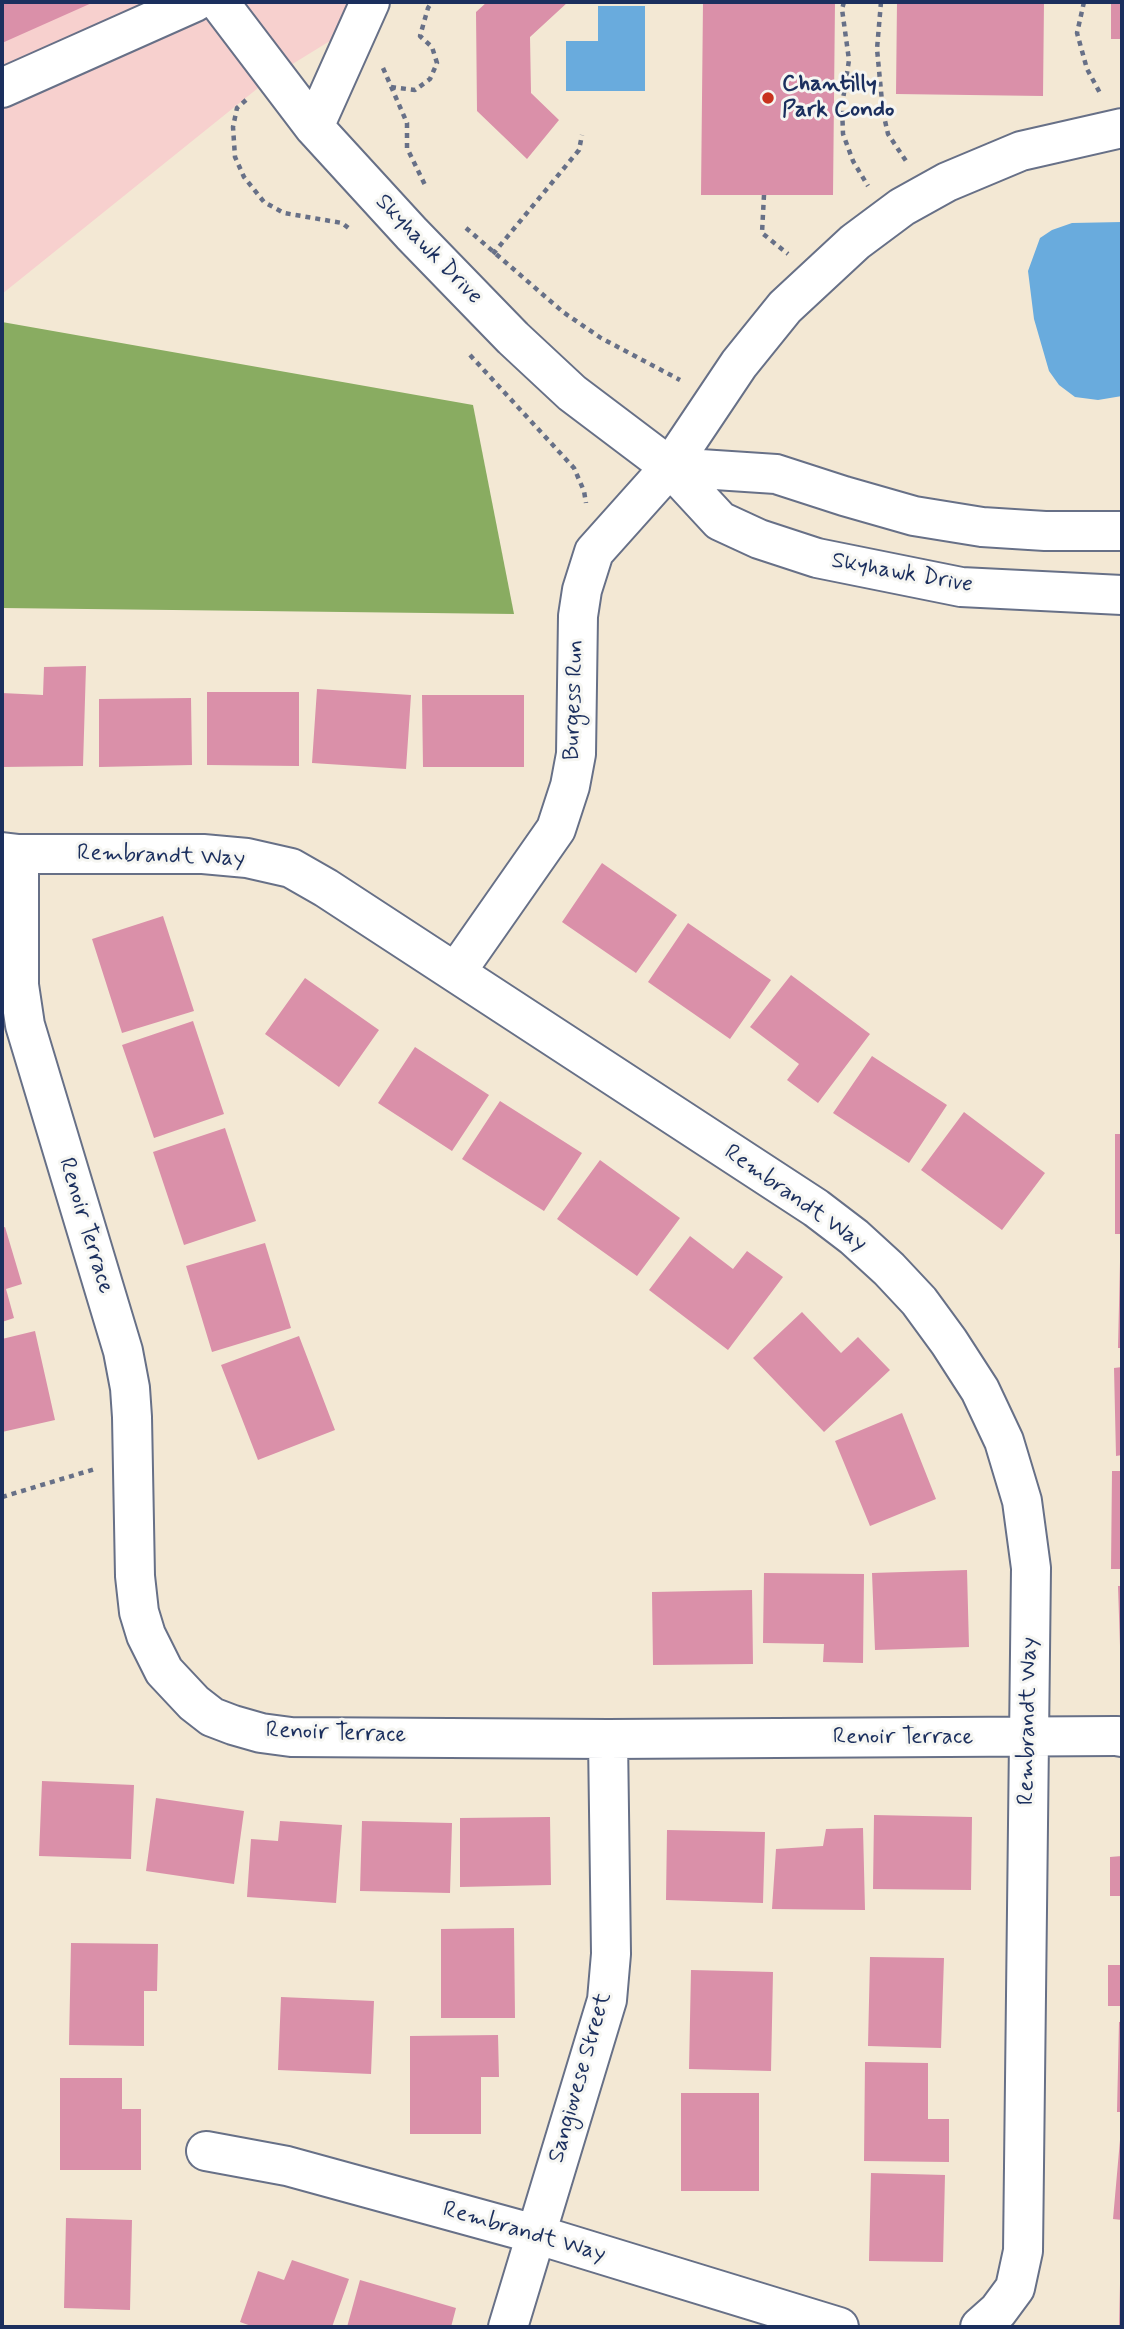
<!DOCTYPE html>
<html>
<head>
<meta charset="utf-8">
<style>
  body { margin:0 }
  #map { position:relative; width:1124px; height:2329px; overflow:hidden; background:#f3e8d4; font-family:Mynerve,sans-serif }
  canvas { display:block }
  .frame { position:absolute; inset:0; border:4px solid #1b2f5e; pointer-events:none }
</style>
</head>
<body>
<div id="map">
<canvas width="1124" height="2329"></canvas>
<div class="frame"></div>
</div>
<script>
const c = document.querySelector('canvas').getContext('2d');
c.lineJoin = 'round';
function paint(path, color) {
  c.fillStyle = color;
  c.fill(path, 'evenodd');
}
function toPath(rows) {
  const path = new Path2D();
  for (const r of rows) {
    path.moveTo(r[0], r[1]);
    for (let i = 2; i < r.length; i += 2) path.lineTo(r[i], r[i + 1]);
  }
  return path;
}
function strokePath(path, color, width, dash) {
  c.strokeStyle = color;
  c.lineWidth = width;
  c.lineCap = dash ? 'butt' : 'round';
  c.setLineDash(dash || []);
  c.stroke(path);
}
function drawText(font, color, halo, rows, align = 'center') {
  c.font = font + ' Mynerve,sans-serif';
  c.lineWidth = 6;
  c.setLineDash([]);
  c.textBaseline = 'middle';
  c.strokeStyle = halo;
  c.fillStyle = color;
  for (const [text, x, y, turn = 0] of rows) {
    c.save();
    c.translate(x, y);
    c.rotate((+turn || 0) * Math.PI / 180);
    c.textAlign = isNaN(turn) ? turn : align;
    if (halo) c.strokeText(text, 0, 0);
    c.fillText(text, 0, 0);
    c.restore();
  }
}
paint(toPath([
  [2,2,366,2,338,36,273,76,2,294]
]), '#f7d0ce');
paint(toPath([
  [2,322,473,405,514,614,2,608]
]), '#89ac61');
paint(toPath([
  [598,6,645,6,645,91,566,91,566,41,598,41],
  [1122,222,1122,396,1098,400,1075,397,1059,385,1049,371,1034,319,1028,271,1040,238,1052,230,1072,223]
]), '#69abdd');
paint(toPath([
  [2,2,94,2,2,43],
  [487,2,568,2,530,37,531,93,559,120,527,159,477,111,476,12],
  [703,2,835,2,833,195,701,195],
  [897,2,1044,2,1043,96,896,94],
  [1111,2,1122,2,1122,39,1111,39],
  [86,666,83,766,2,767,2,693,43,695,44,667],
  [317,689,411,695,406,769,312,763],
  [207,692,299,692,299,766,207,765],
  [422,695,524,695,524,767,423,767],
  [191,698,192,765,99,767,99,699],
  [602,863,677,915,636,973,562,922],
  [163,916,194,1011,122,1033,92,939],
  [688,923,771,980,730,1039,648,982],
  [791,975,870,1034,818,1103,787,1080,799,1064,750,1027],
  [305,978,379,1030,339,1087,265,1034],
  [193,1021,224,1114,154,1138,122,1045],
  [415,1047,489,1095,452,1151,378,1103],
  [872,1056,947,1105,909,1163,833,1113],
  [500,1101,582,1153,544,1211,462,1159],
  [964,1112,1045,1173,1002,1230,921,1170],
  [225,1128,256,1221,184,1245,153,1152],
  [1115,1134,1122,1134,1122,1234,1115,1234],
  [600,1160,680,1218,637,1276,557,1219],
  [5,1227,22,1284,6,1289,14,1318,2,1322,2,1228],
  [690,1236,733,1269,747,1251,783,1277,728,1350,649,1290],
  [265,1243,291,1328,212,1352,186,1266],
  [1120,1262,1122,1262,1122,1348,1118,1348],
  [802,1312,841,1353,858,1337,890,1370,824,1432,753,1358],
  [35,1331,55,1420,2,1432,2,1339],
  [299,1336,335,1430,258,1460,221,1365],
  [1122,1367,1122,1455,1116,1456,1114,1368],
  [902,1413,936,1499,870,1526,835,1441],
  [1112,1471,1122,1471,1122,1569,1111,1569],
  [967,1570,969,1647,875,1650,872,1573],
  [764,1573,864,1574,863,1663,823,1662,824,1644,763,1643],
  [1118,1586,1122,1586,1122,1645,1120,1646],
  [752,1590,753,1664,653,1665,652,1592],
  [42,1781,134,1785,131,1859,39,1856],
  [156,1798,244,1811,234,1884,146,1871],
  [874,1815,972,1817,971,1890,873,1889],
  [550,1817,551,1885,460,1887,460,1818],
  [280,1821,342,1825,336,1903,247,1897,251,1839,278,1841],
  [362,1821,452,1823,450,1893,360,1891],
  [863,1828,865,1910,772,1909,776,1849,823,1846,826,1829],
  [667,1830,765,1832,763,1903,666,1900],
  [1122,1856,1122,1896,1110,1896,1110,1857],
  [514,1928,515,2018,441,2018,441,1929],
  [71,1943,158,1944,157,1991,144,1991,144,2046,69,2045],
  [870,1957,944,1958,941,2048,868,2046],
  [1108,1965,1122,1965,1122,2006,1108,2006],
  [691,1970,773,1972,771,2071,689,2069],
  [281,1997,374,2001,371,2074,278,2070],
  [1119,2022,1122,2022,1122,2112,1117,2112],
  [498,2035,499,2077,481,2077,481,2134,410,2134,410,2036],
  [865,2062,928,2063,928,2119,949,2119,949,2162,864,2161],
  [60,2078,122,2078,122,2109,141,2109,141,2170,60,2170],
  [681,2093,759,2093,759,2191,681,2191],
  [1120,2140,1122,2140,1122,2220,1113,2219],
  [871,2173,945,2175,943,2262,869,2261],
  [66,2218,132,2220,130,2310,64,2308],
  [292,2260,349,2279,332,2327,254,2327,240,2322,258,2271,284,2280],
  [360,2280,456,2308,451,2327,347,2327],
  [1120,2284,1122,2284,1122,2327,1119,2327]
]), '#da90a9');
const minor = toPath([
  [219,2,314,127,412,234,513,338,572,393,670,467,720,521,759,539,817,558,961,587,1122,595],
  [2,88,195,2],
  [314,127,370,2],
  [670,467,776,474,844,496,914,516,982,527,1045,531,1122,531],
  [2,852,19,854,203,854,247,858,291,868,326,888,816,1208,854,1237,889,1269,919,1301,949,1342,980,1390,1004,1441,1022,1501,1031,1568,1023,2251,1015,2288,998,2311,980,2327],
  [19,854,19,985,25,1025,123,1351,130,1388,132,1417,135,1576,139,1612,146,1635,164,1671,194,1703,212,1717,233,1725,261,1733,291,1737,608,1739,1116,1736],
  [456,972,556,829,570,786,576,754,578,616,582,590,594,552,670,467,739,364,785,307,855,242,902,207,947,182,1021,151,1122,128],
  [206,2151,287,2166,535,2234,839,2327],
  [508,2327,607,2000,611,1954,608,1739]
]);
const major = toPath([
  [1116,1736,1122,1737]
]);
strokePath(minor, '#677087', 42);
strokePath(major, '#677087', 42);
strokePath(toPath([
  [844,2,842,9,849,60,842,106,843,134,853,161,868,186],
  [881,2,877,49,883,112,888,134,906,161],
  [1084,2,1077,33,1087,69,1100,93],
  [383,68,407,123,407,148,426,187],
  [391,87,415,90,430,79,437,63,432,47,420,36,428,8,432,2],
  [246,100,237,108,233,127,235,157,244,177,264,202,284,213,342,223,351,230],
  [764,195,762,233,788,254],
  [466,228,563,312,601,338,680,380],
  [493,254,579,150,582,135],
  [470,355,574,468,584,491,586,503],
  [2,1497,95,1469]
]), '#677087', 4.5, [5, 5]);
strokePath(minor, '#fff', 38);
strokePath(major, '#fff', 38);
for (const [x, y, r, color] of [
  [768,98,7,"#c8321e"]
]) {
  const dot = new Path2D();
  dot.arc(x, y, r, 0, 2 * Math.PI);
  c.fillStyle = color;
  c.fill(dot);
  strokePath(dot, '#f6f6f2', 2.5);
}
drawText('bold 23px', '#1b2f5e', '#f6f6f2', [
  ["Chantilly",782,85],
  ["Park Condo",782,111]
], 'left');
drawText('23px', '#1b2f5e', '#f6f6f2', [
  ["Skyhawk Drive",428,250,46],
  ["Skyhawk Drive",902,574,10],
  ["Burgess Run",575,700,-88],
  ["Rembrandt Way",161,857,2],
  ["Rembrandt Way",795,1199,35],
  ["Renoir Terrace",85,1226,73],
  ["Rembrandt Way",1029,1721,-89],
  ["Renoir Terrace",336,1734,2],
  ["Renoir Terrace",903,1738],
  ["Sangiovese Street",581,2078,-74],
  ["Rembrandt Way",524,2233,16]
]);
</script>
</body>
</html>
